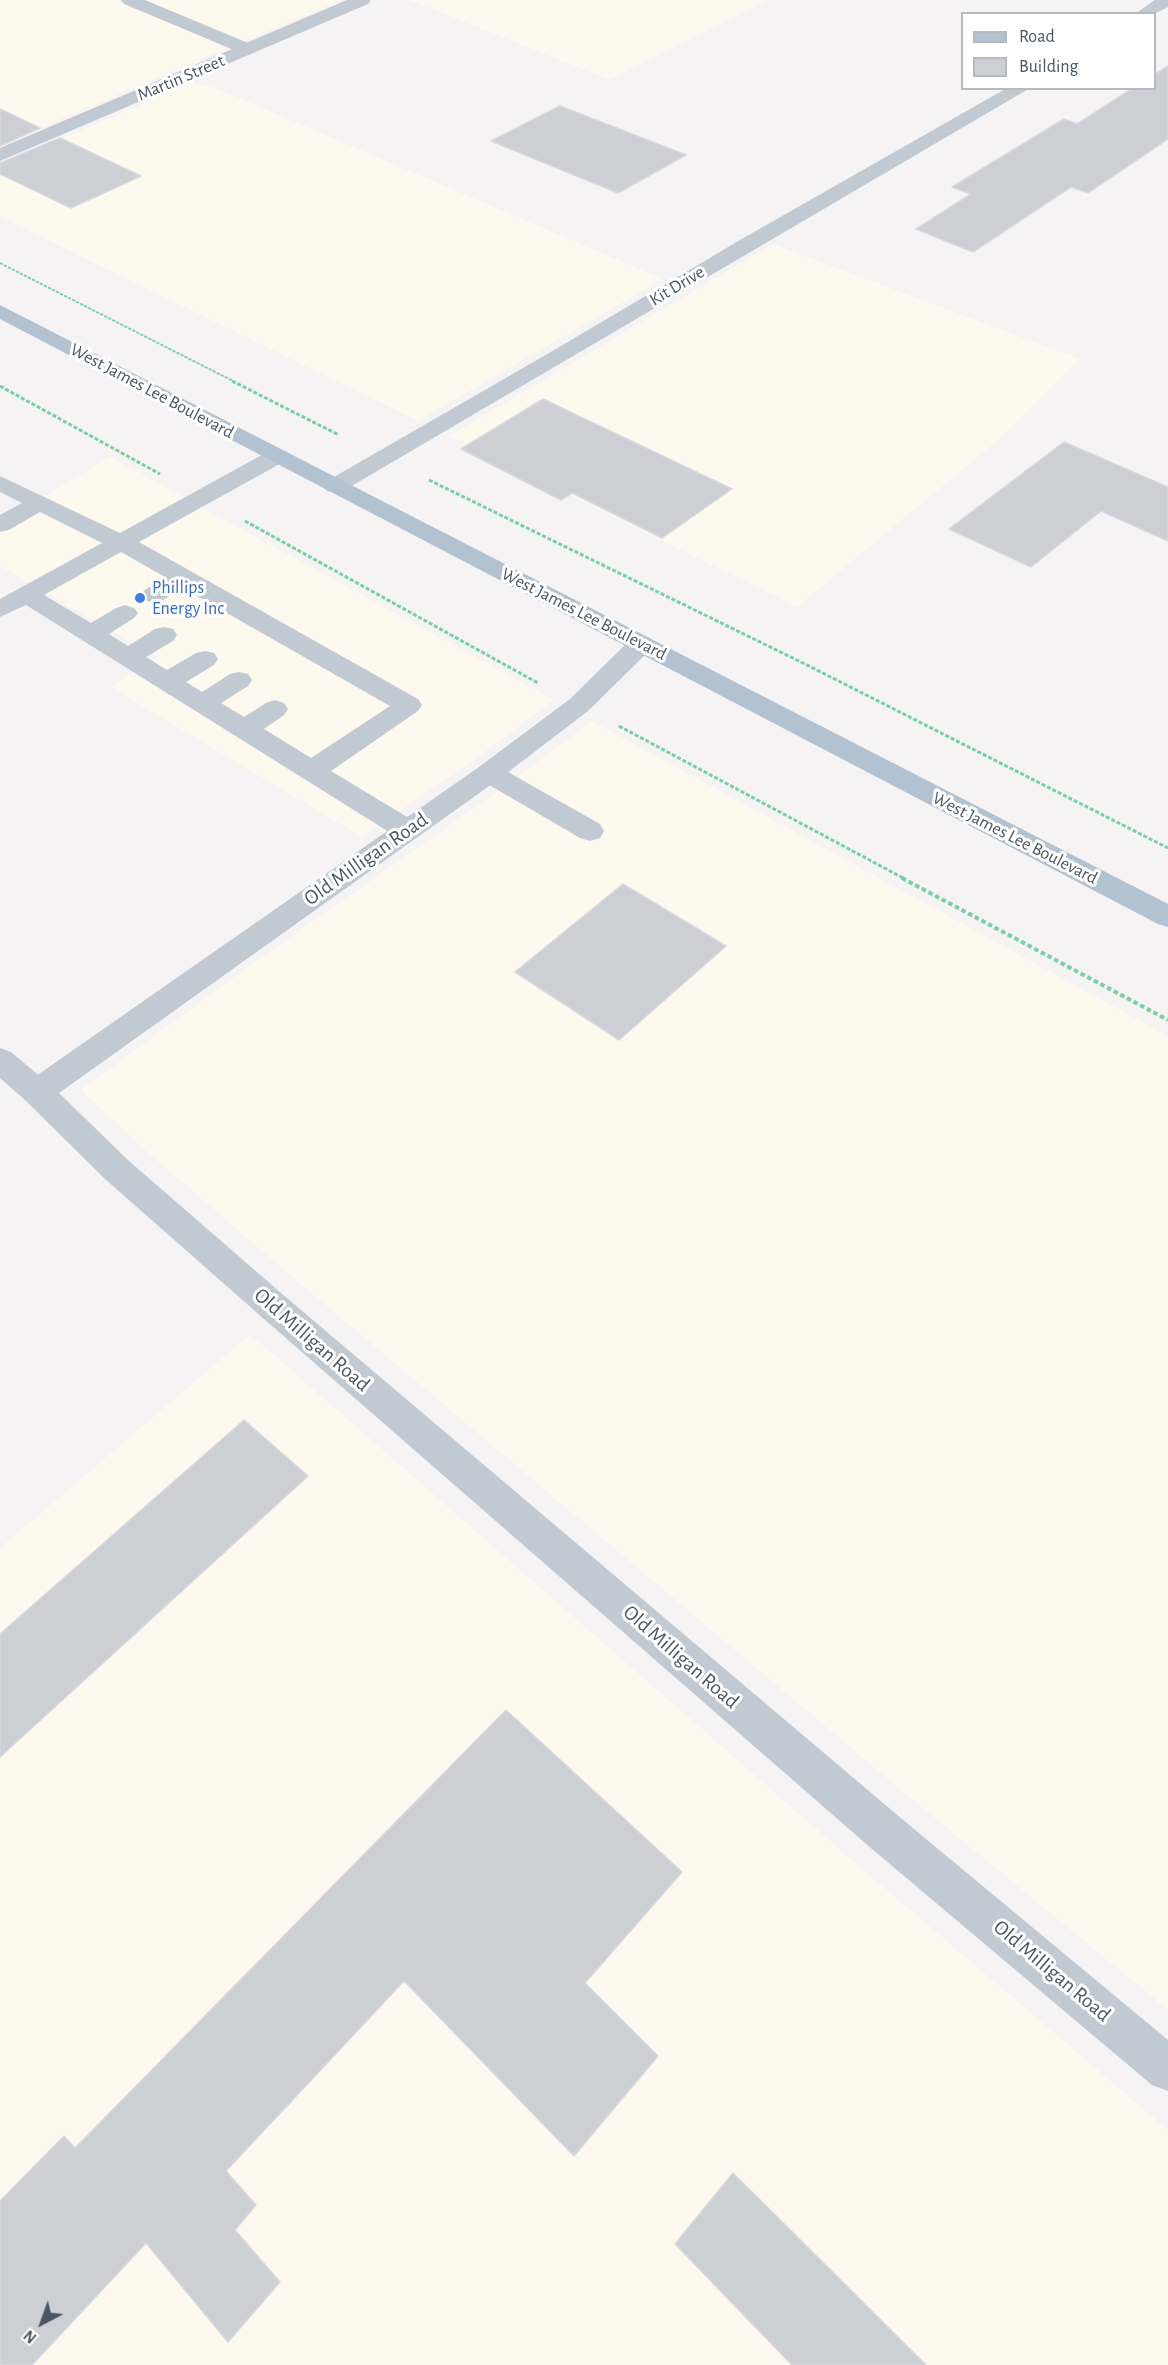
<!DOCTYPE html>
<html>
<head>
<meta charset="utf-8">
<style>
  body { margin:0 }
  #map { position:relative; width:1168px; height:2365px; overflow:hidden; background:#f5f3f3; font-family:"Alegreya Sans",sans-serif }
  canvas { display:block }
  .legend { position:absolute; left:961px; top:12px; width:195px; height:78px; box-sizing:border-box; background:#fff; border:2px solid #b7bbc0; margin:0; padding:8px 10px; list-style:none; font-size:18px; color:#4a5661 }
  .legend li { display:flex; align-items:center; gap:12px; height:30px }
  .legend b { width:30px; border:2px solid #b7bbc0 }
  .north { position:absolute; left:12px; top:2293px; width:60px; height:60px; -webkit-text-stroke:4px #fff; paint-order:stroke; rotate:221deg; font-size:16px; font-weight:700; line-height:24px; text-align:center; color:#4a5661 }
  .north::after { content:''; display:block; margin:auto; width:21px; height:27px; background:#4a5661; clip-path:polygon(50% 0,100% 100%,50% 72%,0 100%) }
</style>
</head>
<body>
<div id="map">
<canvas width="1168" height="2365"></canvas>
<ul class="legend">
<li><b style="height:8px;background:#b3c2d1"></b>Road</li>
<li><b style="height:16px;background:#cdcfd5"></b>Building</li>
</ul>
<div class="north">N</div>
</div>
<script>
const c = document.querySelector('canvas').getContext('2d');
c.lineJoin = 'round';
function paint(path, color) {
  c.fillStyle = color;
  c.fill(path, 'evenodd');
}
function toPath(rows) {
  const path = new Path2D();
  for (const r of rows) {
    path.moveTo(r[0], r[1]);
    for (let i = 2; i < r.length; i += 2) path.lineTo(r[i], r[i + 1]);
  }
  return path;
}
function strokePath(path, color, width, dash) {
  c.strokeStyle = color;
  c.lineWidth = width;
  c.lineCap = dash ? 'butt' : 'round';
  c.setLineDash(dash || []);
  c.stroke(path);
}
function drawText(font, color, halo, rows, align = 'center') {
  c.font = font + ' "Alegreya Sans",sans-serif';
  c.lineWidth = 6;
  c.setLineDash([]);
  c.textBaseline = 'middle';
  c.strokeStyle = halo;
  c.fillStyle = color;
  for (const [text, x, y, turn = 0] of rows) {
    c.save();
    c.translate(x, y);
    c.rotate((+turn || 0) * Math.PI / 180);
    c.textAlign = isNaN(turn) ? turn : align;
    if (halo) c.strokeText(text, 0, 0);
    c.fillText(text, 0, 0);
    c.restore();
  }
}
paint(toPath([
  [0,0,341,0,0,145],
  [409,0,770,0,610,80],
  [194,82,218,89,663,279,418,421,0,217,0,165],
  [773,244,1080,359,1002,437,797,607,449,436],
  [110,457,554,700,471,762,362,837,110,687,157,657,0,566,0,522],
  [592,721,1168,1036,1168,2010,914,1801,303,1286,145,1150,81,1090,241,972,507,785],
  [250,1334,860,1867,1168,2130,1168,2365,0,2365,0,1548]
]), '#fdf9ef');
const building = toPath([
  [1168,66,1168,139,1088,193,1071,187,973,252,916,229,971,194,952,187,1064,119,1077,124,1133,88,1155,88,1155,74,1168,66],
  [560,106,686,155,618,193,491,141,560,106],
  [0,109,40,128,0,146,0,109],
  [60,138,141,176,71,208,0,174,0,163,60,138],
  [543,399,732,489,662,538,572,493,561,500,461,449,543,399],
  [1064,442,1168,487,1168,541,1101,511,1031,567,949,529,1064,442],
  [623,884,726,946,619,1040,515,972,623,884],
  [244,1420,308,1476,0,1757,0,1634,244,1420],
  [506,1710,682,1872,585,1983,658,2056,574,2156,404,1981,226,2171,256,2205,235,2230,280,2282,228,2342,146,2243,32,2365,0,2365,0,2201,64,2136,75,2148,506,1710],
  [733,2173,926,2365,792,2365,675,2244,733,2173]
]);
paint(building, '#cdcfd5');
strokePath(building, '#d7d9de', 1.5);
strokePath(toPath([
  [0,263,235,382]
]), '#7ad0a6', 2, [3, 1.5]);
strokePath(toPath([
  [232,381,339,435],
  [0,386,160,474],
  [429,480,805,664,1168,848],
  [245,521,538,683],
  [619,726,905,879]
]), '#7ad0a6', 3, [4, 2]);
strokePath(toPath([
  [902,878,1168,1020]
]), '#7ad0a6', 4, [4.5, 3]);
paint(toPath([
  [121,0,145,0,253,45,256,49,253,53,247,54,241,53,124,4,121,0],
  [277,449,285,451,289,456,285,461,139,542,418,699,422,705,418,711,331,771,417,823,421,830,417,837,407,840,397,837,26,605,0,617,0,599,102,543,40,512,9,530,0,532,0,515,22,503,0,492,0,476,120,533,269,451,277,449],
  [121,552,165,577,145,590,141,595,145,600,154,603,163,600,183,588,390,706,311,758,264,729,284,715,288,709,284,703,275,700,266,703,244,717,221,703,248,686,252,680,248,674,239,672,230,674,202,692,186,682,214,665,218,659,214,653,205,651,196,653,167,670,146,657,173,641,177,635,173,629,164,627,155,629,128,646,109,634,134,618,138,613,134,608,125,605,116,608,91,623,44,595,121,552],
  [489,764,499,767,600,824,604,831,600,838,590,841,580,838,479,779,475,773,479,767,489,764],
  [0,1048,11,1052,48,1083,53,1092,48,1101,37,1104,26,1101,0,1078,0,1048]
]), '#c1cad2');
paint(toPath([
  [347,0,371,0,368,4,0,161,0,148,347,0],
  [1155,0,1168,0,1168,7,1154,14,1135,14,1155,0],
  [1007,88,1030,88,343,491,335,493,327,491,323,486,327,481,556,349,740,240,1007,88],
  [641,636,650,638,654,644,650,650,588,711,499,779,59,1093,129,1161,288,1299,902,1819,1168,2040,1168,2091,1152,2085,872,1849,264,1319,105,1179,26,1101,21,1092,26,1083,479,767,570,699,632,638,641,636]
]), '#c1cad2');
paint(toPath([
  [0,305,1168,904,1168,927,1158,924,0,319,0,305]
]), '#b3c2d1');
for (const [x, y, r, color] of [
  [140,598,6,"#3f7fe0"]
]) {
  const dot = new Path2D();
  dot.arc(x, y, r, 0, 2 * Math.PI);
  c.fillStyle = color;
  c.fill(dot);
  strokePath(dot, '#fff', 2);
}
drawText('18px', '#4a5661', '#fff', [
  ["Martin Street",181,78,-23],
  ["Kit Drive",677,286,-31],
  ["West James Lee Boulevard",152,391,28],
  ["West James Lee Boulevard",584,614,27],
  ["West James Lee Boulevard",1015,838,27]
]);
drawText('18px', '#366cbe', '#fff', [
  ["Phillips",152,588],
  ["Energy Inc",152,609]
], 'left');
drawText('21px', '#4a5661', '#fff', [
  ["Old Milligan Road",366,859,-35],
  ["Old Milligan Road",312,1340,41],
  ["Old Milligan Road",681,1657,41],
  ["Old Milligan Road",1052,1971,40]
]);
</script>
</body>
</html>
